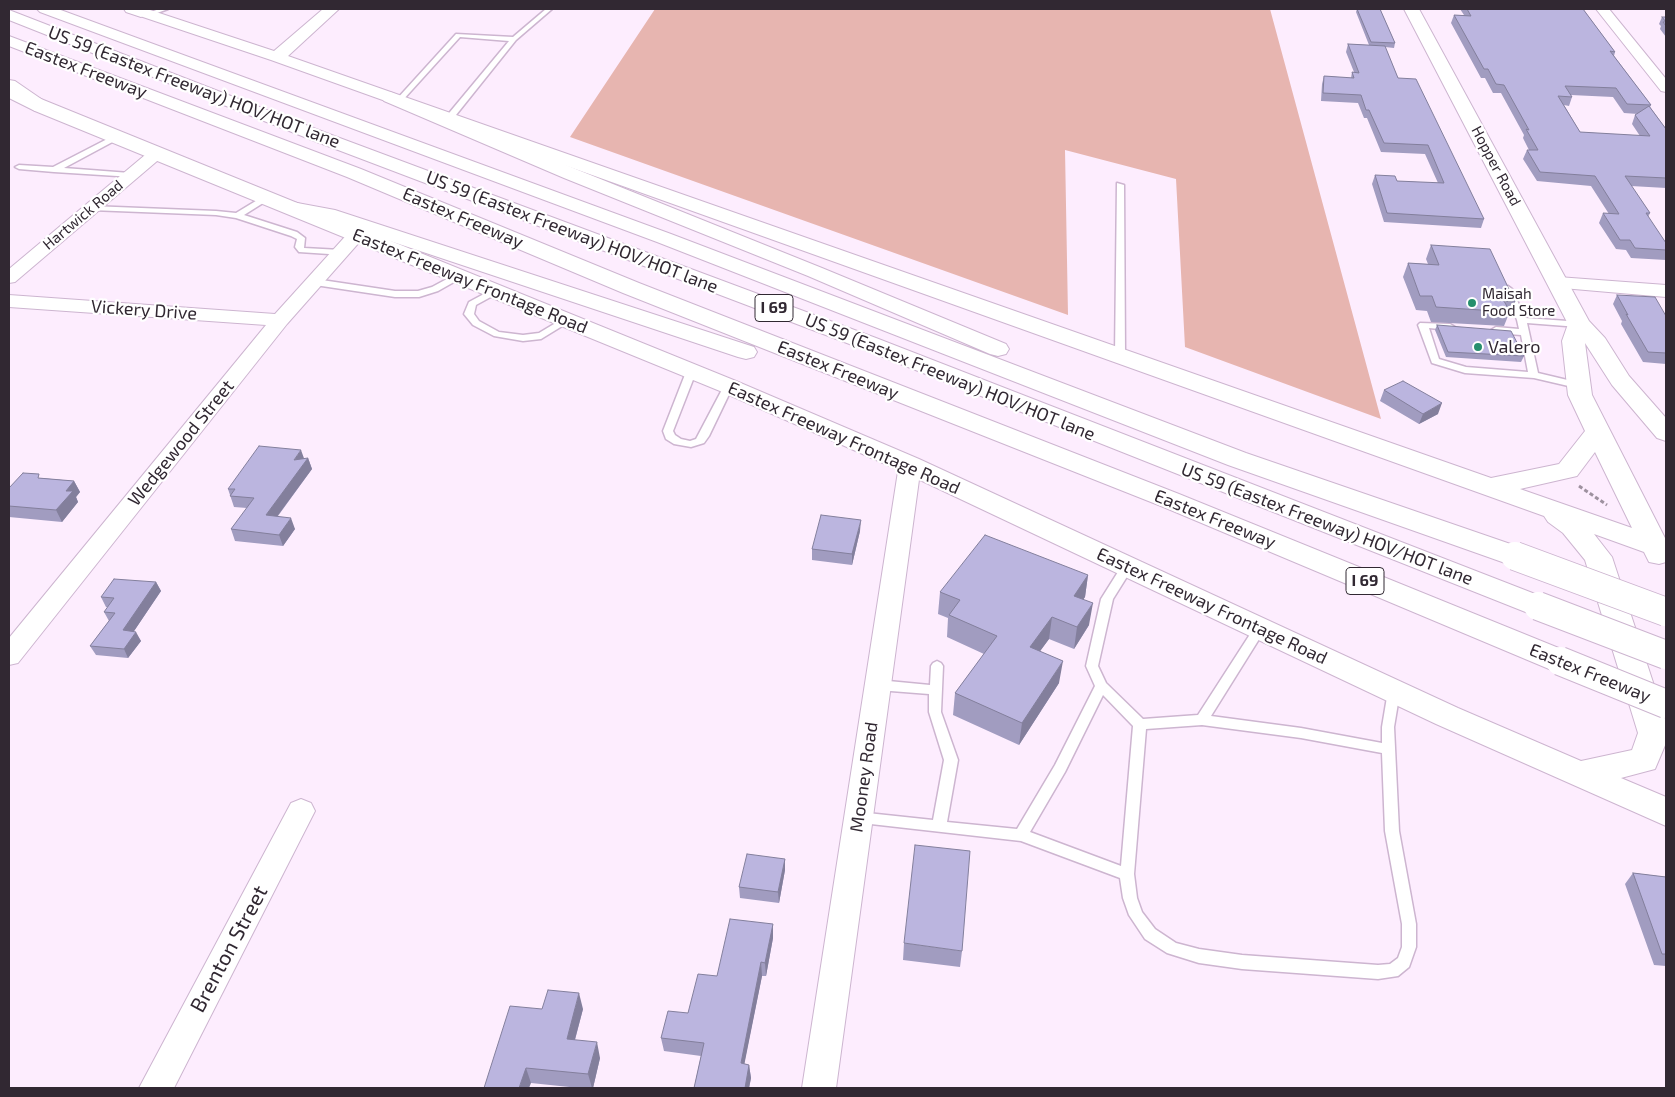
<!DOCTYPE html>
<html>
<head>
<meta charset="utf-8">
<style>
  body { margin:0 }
  #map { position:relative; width:1675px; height:1097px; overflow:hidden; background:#fdedfe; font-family:"Exo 2",sans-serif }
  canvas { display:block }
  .frame { position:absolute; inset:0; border:10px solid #312832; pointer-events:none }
</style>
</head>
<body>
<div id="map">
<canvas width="1675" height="1097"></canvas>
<div class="frame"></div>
</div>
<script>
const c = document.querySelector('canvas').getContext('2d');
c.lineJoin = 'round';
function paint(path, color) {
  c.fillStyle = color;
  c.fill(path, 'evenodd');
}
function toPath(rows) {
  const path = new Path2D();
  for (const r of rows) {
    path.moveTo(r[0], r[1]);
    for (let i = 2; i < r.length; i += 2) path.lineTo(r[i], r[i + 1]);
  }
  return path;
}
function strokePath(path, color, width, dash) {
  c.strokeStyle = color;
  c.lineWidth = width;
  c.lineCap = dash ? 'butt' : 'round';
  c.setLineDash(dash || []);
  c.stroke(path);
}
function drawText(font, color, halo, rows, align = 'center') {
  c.font = font + ' "Exo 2",sans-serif';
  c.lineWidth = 4.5;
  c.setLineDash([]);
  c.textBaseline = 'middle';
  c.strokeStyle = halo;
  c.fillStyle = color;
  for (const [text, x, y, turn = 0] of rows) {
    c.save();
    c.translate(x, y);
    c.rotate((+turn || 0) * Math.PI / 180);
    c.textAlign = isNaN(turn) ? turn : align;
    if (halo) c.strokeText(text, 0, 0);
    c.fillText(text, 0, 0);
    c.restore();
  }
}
paint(toPath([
  [655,9,1270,9,1381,419,1185,347,1176,179,1065,150,1068,315,570,137]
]), '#e7b5b0');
const lane = toPath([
  [159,9,168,9,149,16,146,14,159,9],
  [546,9,552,9,516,40,452,120,445,118,509,41,460,37,402,101,396,100,456,34,513,37,546,9],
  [115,135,118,135,118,139,64,168,130,173,134,175,133,177,54,172,19,169,15,167,19,165,53,167,115,135],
  [1117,183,1124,185,1125,355,1120,358,1115,355,1117,183],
  [264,196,271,198,244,215,297,232,305,238,304,248,341,250,344,251,344,255,299,252,295,247,297,239,291,236,236,218,216,215,91,210,87,208,91,206,216,211,236,213,264,196],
  [458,273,462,276,461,278,438,291,419,297,395,297,315,285,311,282,315,279,395,291,418,291,432,287,458,273],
  [1508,286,1512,289,1525,318,1582,322,1584,324,1579,327,1527,323,1538,373,1580,383,1582,385,1580,387,1577,388,1534,378,1465,373,1432,363,1418,325,1420,323,1450,324,1455,327,1450,330,1429,328,1439,359,1466,367,1528,372,1521,335,1496,333,1491,330,1496,327,1519,329,1517,320,1504,289,1508,286],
  [495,288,498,289,498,293,476,305,474,314,479,321,499,332,523,335,539,333,564,318,570,318,572,320,541,339,523,341,494,336,473,325,464,314,469,302,495,288],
  [691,369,696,372,673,431,675,435,681,439,690,441,696,439,725,384,731,384,733,386,709,436,704,443,691,447,674,444,666,439,663,431,686,372,691,369],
  [1127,563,1133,567,1113,599,1098,666,1106,683,1143,719,1198,715,1256,625,1260,624,1264,625,1266,628,1211,716,1301,728,1382,743,1382,727,1388,691,1390,688,1394,686,1398,688,1400,691,1394,727,1399,831,1416,924,1416,947,1409,967,1398,976,1378,979,1242,969,1199,963,1167,953,1145,939,1129,915,1123,898,1120,878,1021,841,853,822,851,818,853,814,858,812,933,820,944,760,929,712,929,694,878,690,874,688,872,685,874,682,878,680,930,685,931,666,933,663,937,661,941,663,943,666,941,712,958,760,947,822,1017,829,1055,765,1095,686,1086,666,1101,599,1123,564,1127,563],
  [1103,695,1133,726,1121,866,1030,832,1065,772,1103,695],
  [1202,725,1301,738,1382,753,1385,831,1402,924,1402,947,1398,958,1390,964,1378,965,1242,955,1199,949,1176,943,1155,929,1142,912,1137,898,1134,874,1146,729,1202,725]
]);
const street = toPath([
  [1596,9,1609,9,1666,79,1666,92,1661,91,1596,9],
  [157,148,163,150,165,153,163,156,15,282,9,283,9,269,151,150,157,148],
  [357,229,363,230,366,234,363,238,287,324,18,663,9,665,9,638,266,325,9,307,9,295,275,314,351,230,357,229],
  [1558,277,1666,285,1666,297,1551,287,1549,283,1551,279,1558,277],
  [910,458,918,460,921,465,836,1088,802,1088,899,465,902,460,910,458],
  [301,799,311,803,315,811,174,1088,139,1088,291,803,301,799]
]);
const secondary = toPath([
  [125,9,147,9,274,51,323,9,339,9,288,56,1491,478,1559,464,1585,431,1568,395,1562,341,1568,324,1404,9,1419,9,1589,321,1605,338,1629,376,1666,418,1666,441,1657,438,1612,385,1585,343,1592,395,1666,540,1666,562,1659,564,1649,562,1644,552,1594,534,1612,557,1666,722,1666,743,1655,769,1621,778,1666,797,1666,826,1436,724,901,471,720,391,35,111,9,98,9,86,736,381,919,459,1458,708,1581,761,1632,750,1638,733,1585,560,1563,533,1548,522,1544,516,271,60,128,12,125,9],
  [1595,452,1632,528,1520,489,1577,476,1595,452]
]);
const highway = toPath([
  [37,9,58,9,671,234,1246,453,1525,549,1529,556,1525,563,1515,565,1505,563,1228,465,657,242,40,12,37,9],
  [124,9,146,9,149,12,141,17,126,12,124,9],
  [9,10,329,134,876,338,1548,599,1552,606,1548,613,1538,616,1528,613,860,348,317,142,9,20,9,10],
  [9,36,361,169,639,283,1179,494,1571,653,1575,661,1571,669,1560,672,1549,669,1161,506,623,293,347,177,9,46,9,36],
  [9,80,15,81,47,103,50,107,47,111,35,111,9,93,9,80],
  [390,92,578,170,822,268,1006,344,1009,349,1006,354,998,356,990,354,808,276,564,178,384,101,381,97,384,93,390,92],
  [292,202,335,210,754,347,757,352,754,357,746,359,738,357,324,219,285,212,282,208,285,204,292,202]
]);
strokePath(lane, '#cdb5d0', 3);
strokePath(street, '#cdb5d0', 2);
strokePath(secondary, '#cdb5d0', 2);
strokePath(highway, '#cdb5d0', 2);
strokePath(toPath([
  [1579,486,1607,505]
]), '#9e919f', 3, [4, 2.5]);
paint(lane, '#fff');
paint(street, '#fff');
paint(secondary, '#fff');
paint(highway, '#fff');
const highwayBridge = toPath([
  [1515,556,1666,612],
  [1538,606,1666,655],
  [1560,661,1666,704]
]);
strokePath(highwayBridge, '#cdb5d0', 30, []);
strokePath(highwayBridge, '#fff', 28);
paint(toPath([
  [1357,9,1380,9,1395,43,1394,48,1385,47,1398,78,1484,219,1481,228,1384,222,1372,184,1375,175,1397,181,1438,183,1425,154,1381,152,1367,118,1364,118,1358,103,1321,101,1322,84,1324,76,1351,78,1352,72,1354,72,1346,52,1348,44,1369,45,1356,12],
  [1460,9,1583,9,1615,52,1614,56,1651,105,1650,107,1666,129,1666,188,1631,186,1650,213,1648,217,1666,243,1666,260,1631,258,1626,250,1616,249,1599,223,1603,213,1609,214,1591,186,1537,181,1523,159,1527,150,1529,150,1523,138,1524,135,1501,93,1493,93,1485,78,1481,78,1451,23,1454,15,1464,15],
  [1571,95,1613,97,1624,113,1638,114,1635,115,1632,124,1640,136,1580,132,1564,105,1569,106,1572,97],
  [1662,17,1666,17,1666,37,1660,29,1661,26,1659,24],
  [1431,245,1515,302,1509,316,1508,316,1504,326,1431,322,1427,311,1416,310,1403,277,1408,263,1428,264,1426,259],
  [1617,295,1666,316,1666,364,1643,362,1621,324,1622,321,1613,304],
  [1437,325,1524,356,1521,362,1446,357,1435,330],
  [1384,390,1438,414,1419,424,1380,401],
  [308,458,312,469,278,516,295,529,283,546,235,541,231,529,247,508,234,507,228,489,304,459],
  [41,478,74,481,80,492,76,497,78,502,62,522,9,517,9,488],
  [860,531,852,565,812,560,812,549],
  [1088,575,1085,597,1083,599,1089,625,1074,649,1049,639,1040,651,1059,683,1019,745,953,715,955,693,984,654,947,637,948,618,938,614,940,592],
  [156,582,161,591,134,631,141,641,128,658,96,655,90,646,109,621,104,612,108,607,106,607,101,597],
  [785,859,785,870,779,903,740,898,739,887],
  [1633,873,1666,877,1666,966,1654,965,1625,884],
  [773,924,773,938,766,976,762,976,744,1064,749,1065,751,1078,749,1088,694,1088,701,1056,664,1051,661,1038,688,1013,717,976],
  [904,943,962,951,960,967,903,960],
  [542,1009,583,1009,575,1040,600,1058,593,1088,579,1088,531,1083,484,1088]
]), '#a19cc0');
paint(toPath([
  [1442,403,1438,414,1419,424,1423,414],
  [301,450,305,461,294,460],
  [308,458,312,469,270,526,266,515],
  [74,481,80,492,76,497,78,502,62,522,56,510,66,491],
  [291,518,295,529,283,546,279,535],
  [861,520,860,531,852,565,852,554],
  [1088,575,1085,597,1071,618,1074,596],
  [156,582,161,591,128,640,123,630],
  [1093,603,1089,625,1074,649,1077,627],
  [1052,617,1049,639,1027,669,1030,647],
  [136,632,141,641,128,658,124,649],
  [1063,661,1059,683,1019,745,1022,723],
  [785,859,785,870,779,903,778,892],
  [773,924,773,938,766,976,765,963],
  [761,962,762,976,742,1076,741,1063],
  [579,993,583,1009,571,1054,567,1039],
  [597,1042,600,1058,593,1088,592,1088,588,1074],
  [749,1065,751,1078,749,1088,745,1088],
  [526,1068,531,1083,529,1088,519,1088]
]), '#837f9c');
const building = toPath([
  [1357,9,1380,9,1395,43,1371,42,1357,9],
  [1467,9,1583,9,1615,52,1610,51,1651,105,1627,104,1616,88,1565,86,1572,97,1558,96,1580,132,1650,136,1635,115,1649,106,1666,129,1666,178,1625,176,1650,213,1646,213,1666,243,1666,250,1635,248,1630,240,1620,240,1603,213,1619,214,1595,176,1540,172,1527,150,1538,150,1526,129,1529,130,1504,85,1496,84,1488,69,1484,69,1454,15,1471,16,1467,9],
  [1662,17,1666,17,1666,26,1663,22,1666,22,1662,17],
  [1348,44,1385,46,1398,78,1416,79,1484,219,1387,213,1375,175,1395,176,1397,181,1444,183,1428,145,1384,143,1369,110,1366,110,1361,95,1323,93,1324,76,1354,78,1352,72,1359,73,1348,44],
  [1431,245,1490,249,1515,302,1504,301,1510,312,1436,307,1432,296,1420,296,1408,263,1439,265,1431,245],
  [1617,295,1655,297,1666,316,1666,353,1648,352,1626,314,1628,315,1617,295],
  [1437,325,1511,331,1524,356,1448,352,1437,325],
  [1403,381,1442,403,1423,414,1384,390,1403,381],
  [259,446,301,450,294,460,308,458,266,515,291,518,279,535,231,529,254,498,230,496,235,489,228,489,259,446],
  [23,473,39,474,38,478,74,481,66,491,73,491,56,510,9,506,9,488,23,473],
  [821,515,861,520,852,554,812,549,821,515],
  [985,535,1088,575,1074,596,1093,603,1077,627,1052,617,1030,647,1063,661,1022,723,955,693,997,636,949,615,960,600,940,592,985,535],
  [114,579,156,582,123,630,136,632,124,649,90,646,115,613,104,612,114,598,101,597,114,579],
  [915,845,970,851,962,951,904,943,915,845],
  [747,854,785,859,778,892,739,887,747,854],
  [1633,873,1666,877,1666,954,1662,954,1633,873],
  [730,919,773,924,765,963,761,962,741,1063,749,1065,745,1088,694,1088,704,1043,661,1038,668,1011,688,1013,698,974,717,976,730,919],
  [548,990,579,993,567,1039,597,1042,588,1074,526,1068,519,1088,484,1088,510,1006,542,1009,548,990]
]);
paint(building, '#bbb5df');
strokePath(building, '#837f9c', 1);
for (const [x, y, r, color] of [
  [1472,303,5,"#268f6d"],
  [1478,347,5,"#268f6d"]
]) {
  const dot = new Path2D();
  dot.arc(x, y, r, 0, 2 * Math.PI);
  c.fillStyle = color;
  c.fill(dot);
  strokePath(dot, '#fff', 2);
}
drawText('15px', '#312832', '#fff', [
  ["Hopper Road",1496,166,62],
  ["Hartwick Road",83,215,-40]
]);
drawText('15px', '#312832', '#fff', [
  ["Maisah",1482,294],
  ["Food Store",1482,311]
], 'left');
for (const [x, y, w] of [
  [774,308,38],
  [1365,581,38]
]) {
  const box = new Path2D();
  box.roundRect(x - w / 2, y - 13.5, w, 27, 4);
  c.fillStyle = '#fff';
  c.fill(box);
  strokePath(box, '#312832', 1);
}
drawText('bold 16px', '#312832', null, [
  ["I 69",774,308],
  ["I 69",1365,581]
]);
drawText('18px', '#312832', '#fff', [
  ["Eastex Freeway",86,70,21],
  ["US 59 (Eastex Freeway) HOV/HOT lane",194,87,21],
  ["Eastex Freeway",463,218,23],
  ["US 59 (Eastex Freeway) HOV/HOT lane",572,232,21],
  ["Eastex Freeway Frontage Road",470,281,22],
  ["Vickery Drive",144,310,4],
  ["Eastex Freeway",838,370,22],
  ["US 59 (Eastex Freeway) HOV/HOT lane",950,377,22],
  ["Eastex Freeway Frontage Road",844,438,24],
  ["Wedgewood Street",181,443,-51],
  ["Eastex Freeway",1215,519,22],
  ["US 59 (Eastex Freeway) HOV/HOT lane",1327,524,21],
  ["Eastex Freeway Frontage Road",1212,606,25],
  ["Eastex Freeway",1590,673,22],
  ["Mooney Road",864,777,-82]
]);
drawText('18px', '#312832', '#fff', [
  ["Valero",1488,347]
], 'left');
drawText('21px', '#312832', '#fff', [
  ["Brenton Street",229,949,-62]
]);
</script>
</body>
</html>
